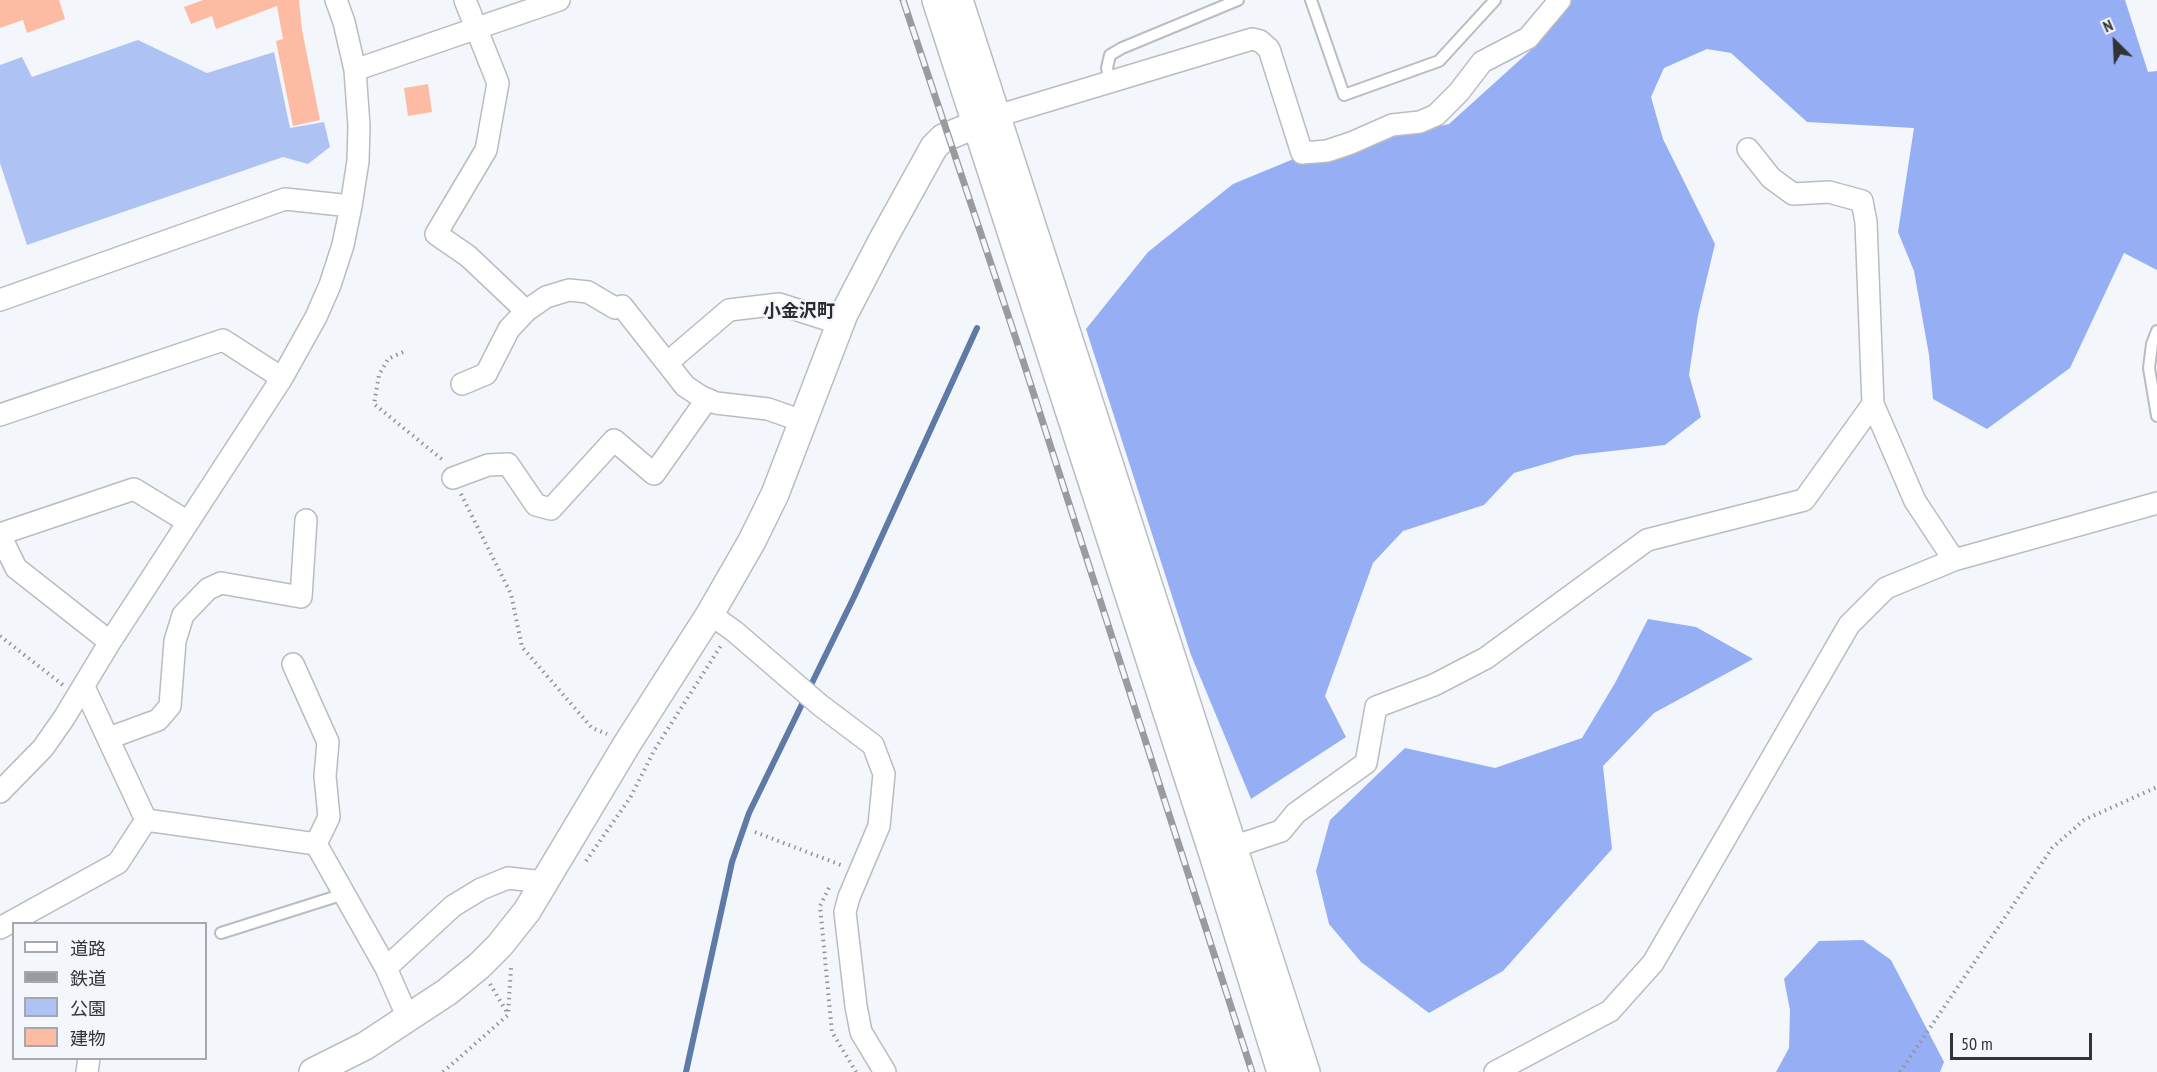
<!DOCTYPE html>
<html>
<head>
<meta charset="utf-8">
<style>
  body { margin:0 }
  #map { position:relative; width:2157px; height:1072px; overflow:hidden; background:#f3f6fb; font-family:"PT Sans Narrow","Noto Sans JP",sans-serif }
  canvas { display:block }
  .legend { position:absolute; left:12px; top:922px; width:195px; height:138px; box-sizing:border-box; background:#f3f6fb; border:2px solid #a6a8ac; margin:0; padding:8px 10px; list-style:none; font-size:18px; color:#323335 }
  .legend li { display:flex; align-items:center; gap:12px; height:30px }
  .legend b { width:30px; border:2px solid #a6a8ac }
  .north { position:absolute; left:2085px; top:12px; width:60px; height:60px; -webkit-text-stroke:4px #f3f6fb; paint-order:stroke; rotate:336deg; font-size:16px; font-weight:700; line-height:24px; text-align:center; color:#323335 }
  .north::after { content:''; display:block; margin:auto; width:21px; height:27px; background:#323335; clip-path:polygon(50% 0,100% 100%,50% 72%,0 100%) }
  .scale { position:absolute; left:1950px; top:1033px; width:142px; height:27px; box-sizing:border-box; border:3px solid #323335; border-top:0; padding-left:8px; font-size:18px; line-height:21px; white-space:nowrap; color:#323335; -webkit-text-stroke:4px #f3f6fb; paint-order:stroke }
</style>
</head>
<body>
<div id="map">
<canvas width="2157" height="1072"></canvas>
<ul class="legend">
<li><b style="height:8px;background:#fff"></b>道路</li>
<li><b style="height:8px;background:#999c9f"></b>鉄道</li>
<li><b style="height:16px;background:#afc2f4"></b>公園</li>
<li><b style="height:16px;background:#fdbba3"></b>建物</li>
</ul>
<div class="north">N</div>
<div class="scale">50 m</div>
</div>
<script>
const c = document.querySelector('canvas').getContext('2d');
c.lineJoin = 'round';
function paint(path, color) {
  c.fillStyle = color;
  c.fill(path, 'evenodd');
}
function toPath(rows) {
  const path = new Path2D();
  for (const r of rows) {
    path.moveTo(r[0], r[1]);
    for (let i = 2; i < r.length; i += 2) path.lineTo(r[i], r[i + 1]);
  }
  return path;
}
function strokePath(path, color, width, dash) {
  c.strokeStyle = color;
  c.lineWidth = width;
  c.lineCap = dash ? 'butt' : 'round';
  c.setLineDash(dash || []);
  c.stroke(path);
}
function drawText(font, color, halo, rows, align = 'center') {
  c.font = font + ' "PT Sans Narrow","Noto Sans JP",sans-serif';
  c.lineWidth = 5;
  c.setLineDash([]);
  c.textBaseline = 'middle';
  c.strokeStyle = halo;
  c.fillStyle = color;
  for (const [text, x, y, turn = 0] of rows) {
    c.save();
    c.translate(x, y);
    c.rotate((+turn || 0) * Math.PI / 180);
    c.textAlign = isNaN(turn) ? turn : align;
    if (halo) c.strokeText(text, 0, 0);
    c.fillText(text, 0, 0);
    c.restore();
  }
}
paint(toPath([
  [138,40,207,73,274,52,290,128,324,122,330,147,308,164,283,157,27,245,0,163,0,65,22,57,32,77]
]), '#afc2f4');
paint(toPath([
  [1572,0,2125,0,2148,72,2157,71,2157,270,2124,253,2070,368,1987,429,1933,399,1929,355,1914,271,1898,232,1914,128,1807,122,1731,53,1707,49,1664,68,1651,97,1663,139,1715,244,1698,315,1689,375,1701,417,1665,445,1576,455,1514,473,1484,505,1403,531,1373,563,1325,696,1346,737,1251,799,1191,655,1086,329,1148,252,1233,184,1296,158,1449,124,1532,49],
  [1648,619,1696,627,1753,659,1654,713,1603,766,1612,849,1503,971,1429,1013,1361,962,1329,924,1316,871,1330,820,1405,748,1495,768,1582,738,1615,683],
  [1863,940,1891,960,1944,1062,1940,1072,1776,1072,1789,1048,1790,1010,1784,979,1819,941]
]), '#96aff4');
strokePath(toPath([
  [809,689,854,597,977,328],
  [686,1072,732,862,749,813,805,698]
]), '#5f7aa7', 6);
paint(toPath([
  [0,0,59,0,65,19,27,33,23,20,0,28],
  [203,0,299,0,302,30,320,120,293,126,276,41,283,39,277,6,216,29,212,16,191,24,184,7],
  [428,84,432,112,408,116,404,88]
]), '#fdbba3');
const service = toPath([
  [1311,0,1344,95,1439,61,1495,0],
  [1110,82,1107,68,1110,55,1122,48,1238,0],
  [2157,331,2152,344,2149,368,2157,416],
  [221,933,344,894]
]);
const minor = toPath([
  [355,70,559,0],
  [997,116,1252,39,1260,41,1269,49,1302,153,1327,151,1351,143,1392,125,1420,122,1436,115,1459,92,1482,62,1528,38,1560,0],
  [1748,149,1771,178,1793,194,1829,192,1862,201,1866,222,1873,404,1915,501,1954,560],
  [0,300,285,199,351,206],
  [526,311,546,297,569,290,588,292,615,308,622,306,685,386,700,396,716,403,768,409,802,421],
  [667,363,729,310,779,304,841,324],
  [462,384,486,374,509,329,526,311,468,256,436,234,486,150,498,83,465,0],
  [0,415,223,340,282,378],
  [453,478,488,465,508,464,536,505,551,509,614,440,654,474,707,399],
  [0,534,134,489,188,522],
  [0,535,16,568,110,642],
  [710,614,734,631,820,705,873,745,884,774,879,826,849,897,845,912,856,1006,861,1032,885,1072],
  [293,664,328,742,325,776,329,817,316,844],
  [109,738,158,720,170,706,175,641,183,615,208,589,221,583,301,597,306,520],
  [0,792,43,748,64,718,110,642,282,378,316,317,330,285,343,245,351,206,358,161,359,126,355,70,344,22,336,0],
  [146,820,316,844],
  [316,844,386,968,408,1018],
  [1233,847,1281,831,1296,813,1366,763,1376,707,1434,685,1486,658,1647,540,1804,500,1873,404],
  [0,928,118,863,146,820,84,687],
  [386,968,453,906,481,889,508,878,544,882],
  [87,1072,89,1058],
  [1495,1072,1610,1011,1653,963,1849,625,1886,588,1954,560,2157,503]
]);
const tertiary = toPath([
  [936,0,1212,851,1281,1072],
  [959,0,1306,1072],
  [313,1072,365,1046,447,992,479,966,500,945,527,911,627,744,710,614,752,541,775,494,844,314,882,241,934,147,943,138,997,116]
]);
strokePath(service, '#babcc2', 14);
strokePath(minor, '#babcc2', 24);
strokePath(tertiary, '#babcc2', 30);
strokePath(toPath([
  [403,352,388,359,379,375,374,404,444,461],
  [461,494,511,594,522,647,592,728,607,734],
  [0,636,63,685],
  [755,832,841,865],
  [586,861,630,798,655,749,722,644],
  [829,888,820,906,832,1032,856,1072],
  [490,984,508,1014],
  [443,1072,508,1015,511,968],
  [1900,1072,2052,848,2084,820,2157,787]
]), '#919397', 4, [1.5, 4.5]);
strokePath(service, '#fff', 10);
strokePath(minor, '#fff', 21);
strokePath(tertiary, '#fff', 27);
const rail = toPath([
  [903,0,1016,339,1252,1072]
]);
strokePath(rail, '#999c9f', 7);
strokePath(rail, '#f3f6fb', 4.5, [14]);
drawText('bold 18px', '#2a2b30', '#f3f6fb', [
  ["小金沢町",799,312]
]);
</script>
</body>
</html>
